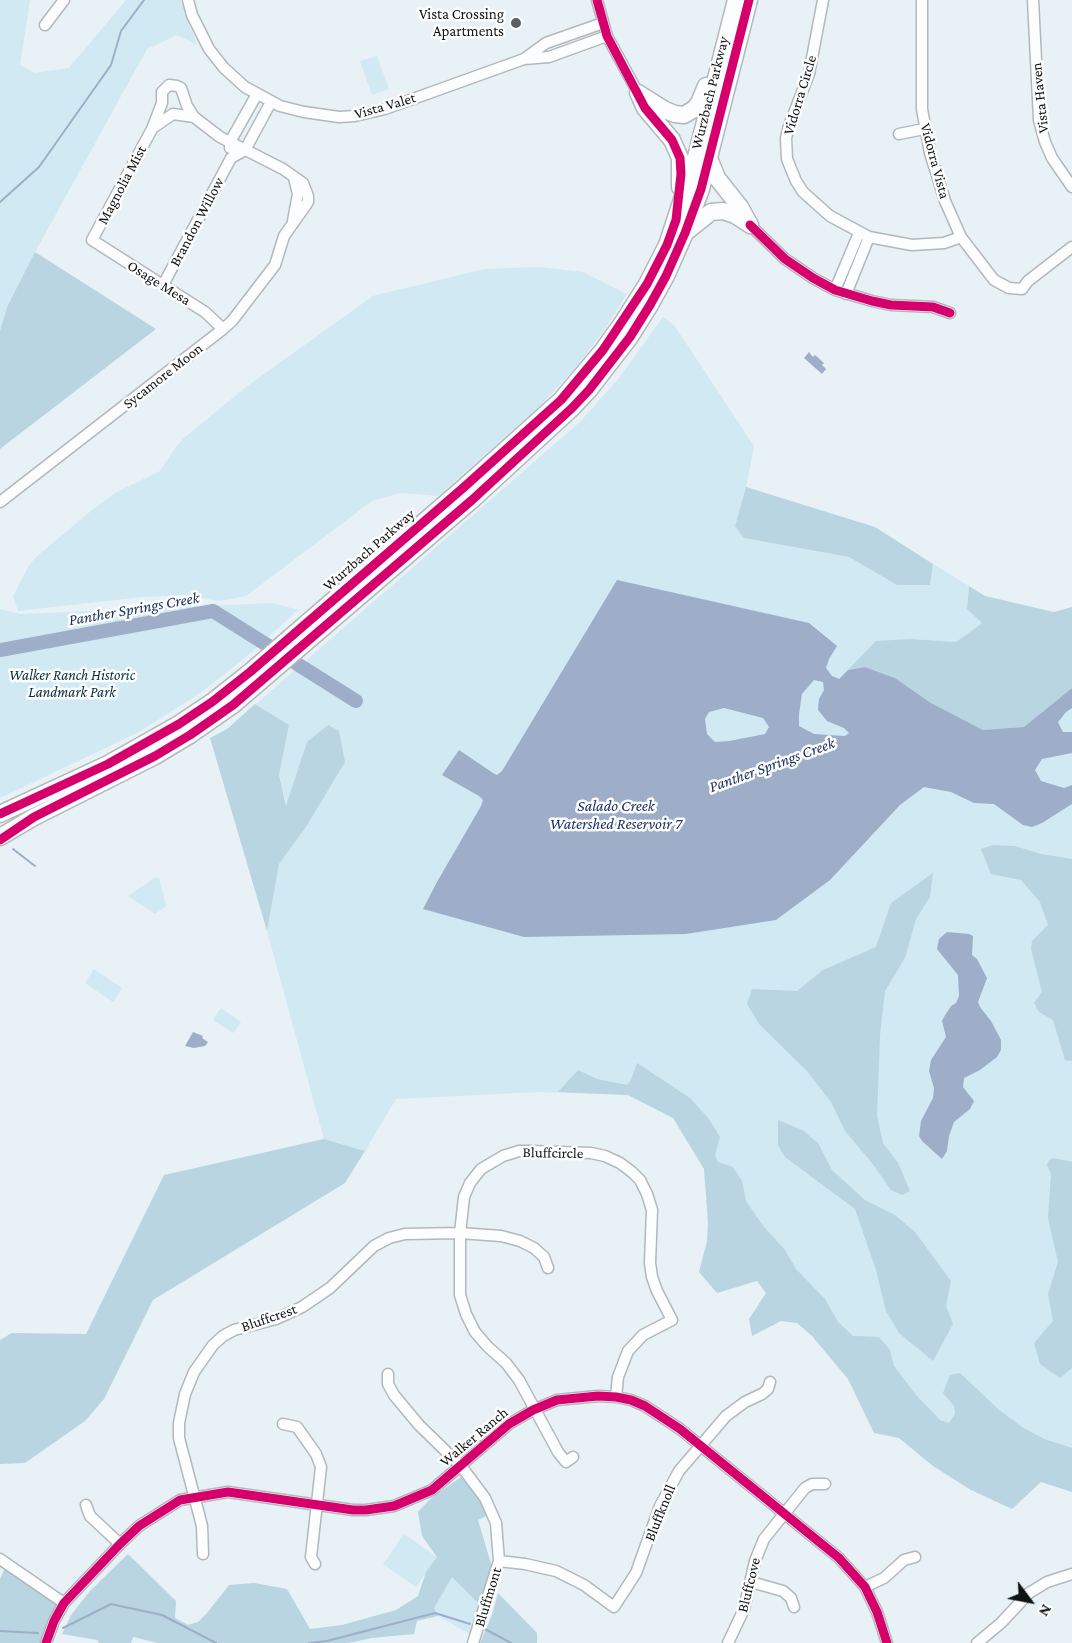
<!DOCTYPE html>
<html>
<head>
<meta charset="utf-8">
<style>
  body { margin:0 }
  #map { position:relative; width:1072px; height:1643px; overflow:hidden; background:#e8f1f5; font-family:"Crimson Pro",serif }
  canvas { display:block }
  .north { position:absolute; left:1000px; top:1571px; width:60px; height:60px; -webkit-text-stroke:4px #fdfdfd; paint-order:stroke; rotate:122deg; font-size:16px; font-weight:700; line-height:24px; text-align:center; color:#0e1416 }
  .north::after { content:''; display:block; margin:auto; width:21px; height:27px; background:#0e1416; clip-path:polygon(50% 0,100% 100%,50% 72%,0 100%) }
</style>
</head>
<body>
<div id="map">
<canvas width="1072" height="1643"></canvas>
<div class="north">N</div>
</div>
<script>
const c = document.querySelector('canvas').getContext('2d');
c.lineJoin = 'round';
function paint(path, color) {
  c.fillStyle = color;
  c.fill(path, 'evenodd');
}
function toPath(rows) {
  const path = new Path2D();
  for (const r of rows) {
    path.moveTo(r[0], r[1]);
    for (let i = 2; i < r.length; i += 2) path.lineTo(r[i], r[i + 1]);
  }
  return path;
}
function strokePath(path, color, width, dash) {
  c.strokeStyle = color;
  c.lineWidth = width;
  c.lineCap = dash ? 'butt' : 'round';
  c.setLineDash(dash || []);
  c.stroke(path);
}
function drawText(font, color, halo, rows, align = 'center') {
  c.font = font + ' "Crimson Pro",serif';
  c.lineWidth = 5;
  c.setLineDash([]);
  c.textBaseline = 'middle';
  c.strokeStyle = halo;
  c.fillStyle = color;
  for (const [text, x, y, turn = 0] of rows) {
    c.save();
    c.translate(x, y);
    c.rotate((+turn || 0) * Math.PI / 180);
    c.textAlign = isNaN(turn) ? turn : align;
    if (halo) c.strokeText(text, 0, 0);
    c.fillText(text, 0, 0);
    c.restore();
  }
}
paint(toPath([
  [0,0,30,0,20,65,35,73,69,68,126,0,180,0,197,45,177,35,147,49,35,252,7,307,0,331],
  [377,56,389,89,372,95,360,61],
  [539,267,583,272,627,294,605,329,578,365,539,407,438,496,401,493,372,501,246,596,219,601,186,595,142,597,18,611,13,596,28,567,36,557,92,510,115,493,160,471,175,448,184,438,246,387,373,296,484,269],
  [663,317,674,325,754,446,746,487,735,526,744,538,849,557,897,585,930,585,933,564,969,586,967,609,982,623,956,642,911,639,849,669,865,667,895,678,931,703,1051,704,1072,688,1072,1492,1010,1471,909,1418,736,1220,673,1118,628,1095,539,1092,396,1099,365,1151,324,1139,267,931,279,864,306,827,345,761,307,742,287,807,279,775,289,725,256,704,580,422,619,378],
  [273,603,298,610,252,652,203,691,139,732,0,798,0,609,20,614],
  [156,877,159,878,166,906,155,914,128,896],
  [94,969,122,988,113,1002,85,983],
  [221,1008,241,1022,233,1033,213,1020],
  [404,1534,437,1557,416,1587,383,1564],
  [452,1576,480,1605,470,1634,438,1616,434,1608]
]), '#d0e9f3');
paint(toPath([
  [35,252,156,329,0,449,0,331,7,307],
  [746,487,875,527,933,564,930,585,897,585,849,557,744,538,735,526],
  [969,586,985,596,1054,612,1072,607,1072,688,1024,727,983,730,931,703,895,678,865,667,848,670,876,641,911,639,956,642,982,623,967,609],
  [255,704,289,725,279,775,286,806,307,742,328,725,339,731,345,762,306,827,279,864,267,931,210,738,227,729],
  [993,845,1015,846,1041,854,1072,859,1072,1061,1065,1060,1053,1020,1039,1012,1034,1003,1042,992,1031,949,1032,941,1048,925,1040,902,1021,880,991,874,981,849],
  [933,873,930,897,916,919,905,958,885,991,880,1035,877,1116,883,1143,898,1163,910,1191,902,1195,891,1190,872,1163,845,1131,831,1102,807,1071,759,1024,747,1004,752,989,797,991,823,970,876,947,891,903],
  [637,1063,690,1098,709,1119,720,1137,715,1156,718,1162,733,1167,742,1181,746,1201,764,1227,785,1250,796,1269,825,1299,838,1322,853,1336,879,1337,890,1350,894,1366,916,1395,940,1420,949,1423,955,1414,954,1406,943,1393,950,1375,960,1373,998,1409,1022,1427,1044,1439,1072,1448,1072,1492,1041,1482,1012,1509,971,1490,933,1466,899,1438,874,1433,848,1379,812,1336,797,1323,781,1321,752,1336,749,1319,766,1293,757,1281,717,1293,699,1272,707,1241,708,1223,704,1169,673,1118,628,1095,558,1092,578,1070,597,1079,627,1085,631,1080],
  [778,1120,802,1130,818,1143,832,1170,865,1200,895,1215,915,1232,951,1281,946,1306,953,1324,933,1361,899,1333,886,1311,876,1270,855,1209,785,1157,778,1145],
  [324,1139,365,1151,345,1183,153,1300,104,1399,85,1421,25,1463,0,1464,0,1340,12,1333,86,1334,164,1175],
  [1054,1158,1072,1162,1072,1368,1060,1378,1040,1364,1034,1343,1053,1321,1048,1294,1058,1262,1048,1218,1051,1174,1047,1165,1049,1160],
  [461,1477,479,1497,488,1515,478,1520,492,1567,480,1605,452,1577,434,1608,438,1616,417,1621,414,1634,372,1638,348,1643,158,1643,133,1637,131,1643,99,1643,97,1640,62,1634,71,1615,90,1591,128,1554,176,1601,175,1618,188,1625,198,1622,207,1613,229,1585,254,1583,287,1589,310,1629,342,1625,396,1610,418,1596,426,1572,437,1557,422,1536,418,1512,430,1499],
  [5,1568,58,1603,41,1643,0,1643,0,1579],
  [498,1593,537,1633,537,1643,480,1643,492,1615]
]), '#b8d5e1');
paint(toPath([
  [809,352,813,357,815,355,824,363,822,365,826,369,822,374,804,358],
  [617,580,809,623,837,646,829,659,826,668,832,676,839,679,848,670,865,667,895,678,931,703,983,730,1024,727,1072,688,1072,708,1066,712,1058,722,1063,732,1072,732,1072,753,1042,759,1035,770,1041,781,1064,788,1072,785,1072,804,1042,823,1032,827,1023,825,994,804,974,803,951,792,924,787,900,805,830,880,776,920,686,934,524,937,423,909,437,882,481,806,483,800,479,796,442,775,459,750,493,773,497,775,502,771],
  [814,680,823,682,824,690,819,699,818,710,827,721,844,728,849,733,845,736,814,734,799,726,799,714,802,694],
  [724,708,763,718,769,727,765,734,729,741,715,742,707,734,705,719,709,712],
  [947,932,969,934,973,936,972,955,977,959,987,978,978,1002,980,1007,991,1021,1001,1040,1001,1050,997,1057,980,1070,964,1078,963,1087,974,1101,970,1109,954,1122,949,1136,947,1151,942,1159,922,1141,919,1136,921,1121,933,1098,934,1088,929,1071,931,1060,946,1037,942,1021,944,1017,951,1006,956,1003,959,996,958,975,937,949,939,939],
  [193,1032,203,1036,202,1038,208,1042,205,1046,194,1048,185,1046]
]), '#9eaec8');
strokePath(toPath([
  [0,202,39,167,111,65,121,31,144,0],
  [13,849,35,866],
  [63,1628,111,1604,162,1615,216,1643],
  [485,1629,511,1643],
  [0,1631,38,1633],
  [309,1643,327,1641,435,1613,470,1624]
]), '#9eaec8', 2);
strokePath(toPath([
  [0,650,213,611,356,701]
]), '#9eaec8', 14);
const minor = toPath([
  [188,0,192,15,209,49,224,68,245,87,280,106,304,112,339,117,355,116,385,109,524,59,546,43,603,23],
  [597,0,607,36,638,93],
  [823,0,809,74,789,126,786,138,787,159,796,181,803,192,830,216,869,237,912,245,944,243,961,237],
  [922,0,922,109,930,153,945,201,961,237,994,280,1009,288,1022,289],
  [1033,0,1039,120,1045,142,1052,158,1072,187],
  [45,25,64,0],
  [524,59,549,57,607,36],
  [154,127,173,114,194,117],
  [899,134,924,129],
  [230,148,230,142,257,94],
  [293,221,298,194,294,178],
  [750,225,785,259,813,278,835,290,872,301,891,305,933,307,950,313],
  [163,285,231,158,245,150,271,102],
  [1022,289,1028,281,1072,247],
  [835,290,859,233],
  [846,294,869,237],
  [0,502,223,329,232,321,275,265,284,236,308,202,308,196,303,183,283,169,220,137,194,117,187,106,181,88,177,86,169,85,162,92,162,103,152,129,92,240,205,312,223,329],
  [388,1374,388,1384,394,1395,419,1425,461,1466,485,1498,496,1523,499,1561,473,1643],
  [283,1424,297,1427,316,1454,321,1467,311,1557,315,1564],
  [573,1457,566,1462,558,1452,519,1380,506,1363,488,1347,475,1332,466,1314,460,1295,460,1233,464,1197,470,1183,481,1169,503,1156,519,1151,531,1151,591,1153,605,1156,620,1163,632,1172,640,1180,647,1194,652,1210,650,1263,652,1277,657,1291,672,1320,643,1335,628,1351,618,1377,616,1397],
  [86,1505,90,1516,120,1544],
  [203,1554,202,1526,179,1438,179,1423,185,1394,194,1372,213,1345,223,1336,234,1330,276,1319,302,1307,330,1288,374,1246,389,1238,405,1234,460,1233,501,1236,520,1241,534,1248,544,1257,548,1268],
  [0,1559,64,1603],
  [499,1561,525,1564,556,1571,584,1585,614,1607,636,1573,660,1506,679,1471,726,1416,745,1402,762,1394,768,1389,770,1382],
  [751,1582,783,1591,791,1598,794,1607],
  [865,1587,884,1578,904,1560,915,1557],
  [46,1643,54,1621,64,1603,120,1544,139,1526,180,1500,228,1492,353,1510,366,1510,394,1506,432,1490,509,1424,533,1410,557,1400,598,1396,616,1397,631,1400,645,1406,680,1429,839,1558,865,1587,877,1612,887,1643],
  [728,1643,744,1609,755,1561,764,1539,805,1488,812,1484,825,1484],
  [977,1643,1001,1623,1029,1593,1047,1582,1072,1574]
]);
const highway = toPath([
  [638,93,665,110,675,114,684,115,694,109,699,103,706,86],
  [640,97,645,108,672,140,680,158,680,187],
  [709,158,717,178,740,207,750,225],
  [686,232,711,212,723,211,735,215,749,224],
  [0,814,108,764,179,724,212,702,250,672,463,488,561,400,603,350,623,322,647,284,667,245,696,157,736,0],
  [0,837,34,817,155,756,190,735,233,705,472,500,572,408,589,390,630,337,650,305,666,276,685,233,701,189,749,0]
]);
strokePath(minor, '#b2b8bc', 13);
strokePath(highway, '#b2b8bc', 19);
strokePath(minor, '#fcfdfe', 10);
strokePath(highway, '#fcfdfe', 16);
strokePath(toPath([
  [750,225,785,259,813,278,835,290,872,301,891,305,933,307,950,313],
  [0,814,108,764,179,724,212,702,250,672,463,488,561,400,603,350,647,284,667,245,676,220,681,174,680,158,672,140,645,108,607,36,597,0],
  [0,840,34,817,155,756,190,735,233,705,472,500,572,408,589,390,630,337,650,305,666,276,685,233,701,189,749,0],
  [46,1643,54,1621,64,1603,120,1544,139,1526,180,1500,228,1492,353,1510,366,1510,394,1506,432,1490,509,1424,533,1410,557,1400,598,1396,616,1397,631,1400,645,1406,680,1429,839,1558,865,1587,877,1612,887,1643]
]), '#d6006c', 9);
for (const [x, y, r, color] of [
  [516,23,6,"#5a6164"]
]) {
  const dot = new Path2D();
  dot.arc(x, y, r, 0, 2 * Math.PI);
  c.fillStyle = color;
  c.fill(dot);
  strokePath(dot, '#fdfdfd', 2);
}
drawText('15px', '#0e1416', '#fdfdfd', [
  ["Vista Crossing",504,14],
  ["Apartments",504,31]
], 'right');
drawText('15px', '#0e1416', '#fdfdfd', [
  ["Wurzbach Parkway",710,93,-76],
  ["Vidorra Circle",800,95,-73],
  ["Vista Haven",1040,98,-96],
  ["Vista Valet",385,106,-16],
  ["Vidorra Vista",935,161,75],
  ["Magnolia Mist",122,185,-62],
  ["Brandon Willow",197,222,-62],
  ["Osage Mesa",159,283,32],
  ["Sycamore Moon",163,376,-38],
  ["Wurzbach Parkway",369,550,-41],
  ["Bluffcircle",553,1153,1],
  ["Bluffcrest",269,1318,-19],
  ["Walker Ranch",474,1437,-40],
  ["Bluffknoll",660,1513,-68],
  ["Bluffcove",749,1585,-76],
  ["Bluffmont",488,1597,-73]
]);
drawText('italic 15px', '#042f3d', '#fdfdfd', [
  ["Walker Ranch Historic",72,675],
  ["Landmark Park",72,692]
]);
drawText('italic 16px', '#1c3360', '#fdfdfd', [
  ["Panther Springs Creek",134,609,-10],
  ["Panther Springs Creek",772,765,-20],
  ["Salado Creek",616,806],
  ["Watershed Reservoir 7",616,824]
]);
</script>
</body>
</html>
